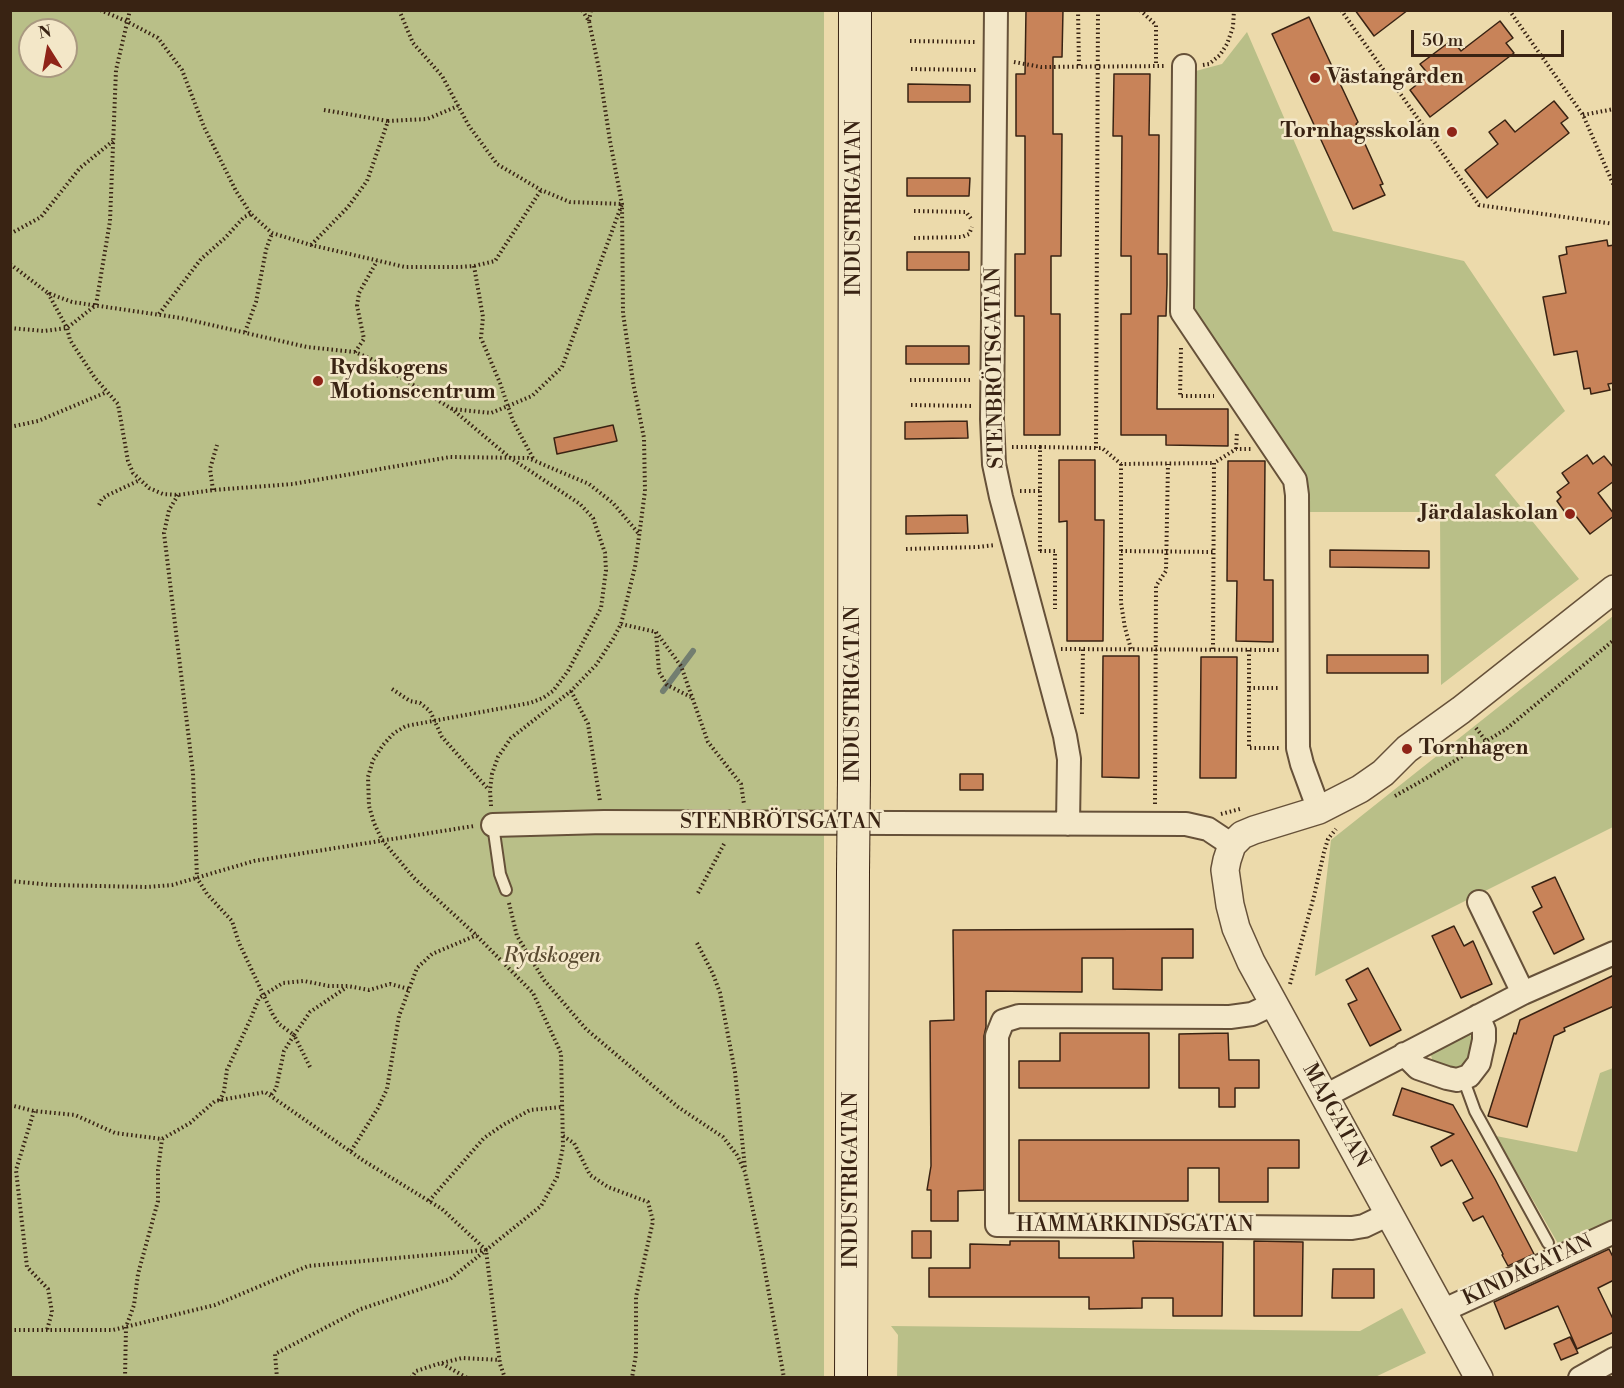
<!DOCTYPE html>
<html>
<head>
<meta charset="utf-8">
<style>
  body { margin:0 }
  #map { position:relative; width:1624px; height:1388px; overflow:hidden; background:#ecdaab; font-family:"Libre Bodoni",serif }
  canvas { display:block }
  .frame { position:absolute; inset:0; border:12px solid #392313; pointer-events:none }
  .north { position:absolute; left:18px; top:18px; width:60px; height:60px; box-sizing:border-box; background:#f3e7c8; border:2px solid #a99980; border-radius:50%; rotate:349deg; font-size:16px; font-weight:700; line-height:24px; text-align:center; color:#392313 }
  .north::after { content:''; display:block; margin:auto; width:21px; height:27px; background:#8f2418; clip-path:polygon(50% 0,100% 100%,50% 72%,0 100%) }
  .scale { position:absolute; left:1411px; top:30px; width:153px; height:27px; box-sizing:border-box; border:3px solid #392313; border-top:0; padding-left:8px; font-size:18px; line-height:21px; white-space:nowrap; color:#392313; -webkit-text-stroke:4px #f3e7c8; paint-order:stroke }
</style>
</head>
<body>
<div id="map">
<canvas width="1624" height="1388"></canvas>
<div class="frame"></div>
<div class="north">N</div>
<div class="scale">50 m</div>
</div>
<script>
const c = document.querySelector('canvas').getContext('2d');
c.lineJoin = 'round';
function paint(path, color) {
  c.fillStyle = color;
  c.fill(path, 'evenodd');
}
function toPath(rows) {
  const path = new Path2D();
  for (const r of rows) {
    path.moveTo(r[0], r[1]);
    for (let i = 2; i < r.length; i += 2) path.lineTo(r[i], r[i + 1]);
  }
  return path;
}
function strokePath(path, color, width, dash) {
  c.strokeStyle = color;
  c.lineWidth = width;
  c.lineCap = dash ? 'butt' : 'round';
  c.setLineDash(dash || []);
  c.stroke(path);
}
function drawText(font, color, halo, rows, align = 'center') {
  c.font = font + ' "Libre Bodoni",serif';
  c.lineWidth = 5;
  c.setLineDash([]);
  c.textBaseline = 'middle';
  c.strokeStyle = halo;
  c.fillStyle = color;
  for (const [text, x, y, turn = 0] of rows) {
    c.save();
    c.translate(x, y);
    c.rotate((+turn || 0) * Math.PI / 180);
    c.textAlign = isNaN(turn) ? turn : align;
    if (halo) c.strokeText(text, 0, 0);
    c.fillText(text, 0, 0);
    c.restore();
  }
}
paint(toPath([
  [10,11,824,11,824,1377,11,1377],
  [30,30,66,30,66,66,30,66],
  [1247,32,1333,231,1464,261,1565,411,1495,475,1579,579,1441,685,1440,512,1305,512,1191,313,1192,72,1222,64],
  [1613,616,1613,827,1315,976,1331,840],
  [1468,1033,1471,1036,1474,1047,1466,1064,1455,1070,1433,1063,1430,1051],
  [1613,1068,1613,1222,1560,1247,1496,1136,1577,1152,1600,1073],
  [1402,1308,1426,1353,1373,1378,897,1377,898,1335,891,1326,1360,1331]
]), '#b9bf88');
strokePath(toPath([
  [663,691,693,651]
]), '#737e70', 6);
const building = toPath([
  [1026,10,1063,10,1062,57,1053,57,1053,134,1062,134,1061,256,1051,256,1051,314,1060,314,1060,435,1024,435,1024,316,1015,316,1015,254,1025,254,1025,136,1016,136,1016,74,1025,74,1026,10],
  [1355,10,1408,10,1374,36,1355,10],
  [1309,17,1358,122,1356,124,1383,184,1380,185,1385,195,1353,209,1272,34,1309,17],
  [1500,21,1513,38,1506,43,1514,53,1430,117,1410,90,1429,75,1420,64,1452,40,1461,51,1500,21],
  [1114,74,1150,74,1149,135,1159,135,1158,254,1167,254,1167,285,1166,316,1158,316,1157,409,1228,409,1228,446,1166,445,1166,435,1121,435,1121,314,1131,314,1131,256,1121,256,1122,136,1113,136,1114,74],
  [908,84,970,85,970,102,908,102,908,84],
  [1554,101,1568,118,1561,123,1569,133,1487,198,1465,170,1498,144,1489,132,1505,120,1515,132,1554,101],
  [907,178,970,178,969,196,907,196,907,178],
  [1607,240,1608,246,1614,245,1614,383,1608,384,1610,390,1591,394,1590,388,1584,389,1577,351,1554,355,1543,297,1566,293,1559,256,1567,254,1566,247,1607,240],
  [907,252,969,252,969,270,907,270,907,252],
  [906,346,969,346,969,364,906,364,906,346],
  [967,421,968,438,905,439,905,422,967,421],
  [613,425,617,441,557,454,554,438,613,425],
  [1587,455,1593,464,1604,456,1614,468,1614,481,1598,493,1614,514,1614,516,1590,534,1572,511,1567,515,1557,501,1561,497,1557,492,1569,483,1562,473,1587,455],
  [1059,460,1095,460,1095,520,1104,520,1103,641,1067,641,1067,521,1059,522,1059,460],
  [1228,461,1265,461,1264,580,1273,580,1273,642,1236,641,1237,581,1227,581,1228,461],
  [967,515,968,533,906,534,906,516,967,515],
  [1330,550,1429,551,1429,568,1330,567,1330,550],
  [1327,655,1428,655,1428,673,1327,673,1327,655],
  [1103,656,1139,656,1139,778,1102,777,1103,656],
  [1201,657,1237,657,1236,778,1200,778,1201,657],
  [960,774,983,774,983,790,960,790,960,774],
  [1555,877,1584,939,1554,954,1533,912,1542,907,1532,887,1555,877],
  [1454,926,1464,946,1473,941,1492,984,1461,998,1432,936,1454,926],
  [1193,929,1193,958,1162,958,1162,990,1113,989,1113,958,1082,958,1082,992,986,991,986,1027,984,1036,984,1190,958,1191,958,1221,931,1221,931,1190,927,1190,931,1166,930,1021,954,1020,953,930,1193,929],
  [1368,968,1401,1030,1370,1046,1348,1004,1357,1000,1346,980,1368,968],
  [1614,975,1614,1006,1564,1028,1565,1031,1554,1036,1527,1127,1488,1116,1514,1033,1516,1034,1520,1020,1614,975],
  [1060,1033,1149,1033,1149,1088,1019,1088,1019,1061,1060,1061,1060,1033],
  [1228,1033,1229,1060,1259,1060,1259,1088,1235,1088,1235,1107,1219,1107,1219,1088,1179,1088,1179,1034,1228,1033],
  [1402,1088,1453,1105,1495,1179,1534,1254,1508,1266,1502,1255,1503,1254,1483,1216,1473,1221,1463,1203,1473,1198,1452,1160,1441,1166,1431,1147,1454,1134,1393,1115,1402,1088],
  [1019,1140,1299,1140,1299,1168,1268,1168,1268,1202,1219,1202,1219,1168,1188,1168,1188,1201,1019,1201,1019,1140],
  [912,1231,931,1231,931,1258,912,1258,912,1231],
  [1010,1241,1059,1241,1059,1258,1134,1258,1133,1241,1223,1242,1222,1316,1173,1316,1173,1298,1142,1298,1142,1308,1089,1309,1089,1297,929,1297,929,1268,970,1268,970,1244,1010,1245,1010,1241],
  [1254,1241,1303,1242,1302,1316,1254,1316,1254,1241],
  [1609,1249,1614,1259,1614,1280,1598,1288,1614,1321,1614,1332,1577,1349,1558,1306,1505,1329,1494,1302,1609,1249],
  [1333,1269,1374,1269,1374,1298,1332,1298,1333,1269],
  [1570,1337,1578,1353,1561,1360,1554,1344,1570,1337]
]);
paint(building, '#c88359');
strokePath(building, '#392313', 1.5);
const service = toPath([
  [493,825,500,874,506,890],
  [1463,1078,1475,1111,1548,1243]
]);
const minor = toPath([
  [996,10,992,419,994,464,1001,497,1065,736,1069,759,1068,824],
  [1184,66,1182,312,1295,480,1297,495,1298,748,1302,764,1319,810],
  [493,825,604,822,1186,824,1208,829,1232,845],
  [1479,902,1523,993],
  [1273,1004,1252,1014,1230,1017,1019,1016,1003,1021,997,1036,997,1225,1352,1228,1364,1226,1389,1214],
  [1404,1054,1418,1068,1447,1078,1457,1080,1469,1076,1479,1063,1484,1040,1484,1030,1478,1016],
  [1325,1096,1523,993,1614,953],
  [1442,1311,1614,1232],
  [1580,1378,1614,1359]
]);
const tertiary = toPath([
  [1479,1378,1251,962,1236,928,1230,905,1225,870,1227,860,1232,845,1242,835,1254,830,1319,810,1360,789,1383,773,1407,749,1461,710,1614,589]
]);
const secondary = toPath([
  [854,778,855,10],
  [851,1378,853,872]
]);
strokePath(service, '#665139', 14);
strokePath(minor, '#665139', 26);
strokePath(tertiary, '#665139', 30);
strokePath(secondary, '#392313', 34);
strokePath(toPath([
  [100,10,126,21,158,38,182,70,204,127,236,191,251,214,272,233,311,245,405,267,459,267,474,266,495,261,541,190],
  [399,10,413,43,442,76,469,126,497,164,541,190,570,202,622,204,562,367,532,396,491,413,452,409],
  [1078,10,1079,66],
  [1098,10,1096,448,1102,448,1121,464,1214,463],
  [1140,10,1156,25,1156,66],
  [1341,10,1479,205,1614,224],
  [1509,10,1583,115,1614,186],
  [589,21,591,10],
  [910,41,975,42],
  [1014,62,1041,67,1165,66],
  [1203,65,1209,64,1220,55,1227,44,1233,27,1234,10],
  [911,69,976,70],
  [324,110,388,121],
  [1583,115,1614,109],
  [914,211,966,212,972,220],
  [10,234,41,217,80,168,113,141],
  [914,238,962,237,969,234,972,227],
  [311,245,348,207,367,181,388,121,427,119,458,106],
  [10,264,48,293,72,302,181,318,307,347,355,352,371,359,452,409,509,457,580,504,593,518,605,553,606,570,601,608,568,671,553,691,543,698,530,703,406,726,394,733,383,745,373,760,368,777,369,806,374,823,382,840,414,878,474,933,533,993,561,1053,563,1147,557,1177,541,1206,450,1279,361,1309,275,1354,277,1378],
  [474,266,483,317,481,338,500,383,513,421,534,460],
  [48,293,67,328,70,340,95,378,118,404,128,461,133,473,149,488,163,494,178,495,213,490,293,484,450,457,528,458,589,484,613,503,639,534],
  [159,314,201,259,225,238,244,217,251,214],
  [10,328,44,331,67,328,96,305,110,221,116,70,130,10],
  [245,332,256,302,266,250,272,233],
  [1181,348,1180,396,1214,396],
  [355,352,364,339,357,306,359,293,377,261],
  [910,380,973,380],
  [911,405,973,406],
  [10,427,38,421,107,392],
  [1012,447,1040,447,1040,551],
  [1040,447,1096,448],
  [1236,449,1237,432],
  [1121,464,1121,603,1125,628,1131,649],
  [213,490,210,469,217,445],
  [1020,491,1040,491],
  [178,495,169,510,164,533,193,773,197,878,207,894,232,921,239,943,273,1015,279,1024,294,1035,284,1051,276,1089,270,1096],
  [99,505,102,499,108,495,140,480],
  [906,549,978,547,995,545],
  [1040,551,1055,551,1055,609],
  [1121,551,1213,552],
  [621,624,656,632,681,666,708,742,741,784,744,804],
  [656,632,659,672,667,685,691,697],
  [1061,649,1279,650],
  [1213,649,1214,463,1236,449,1251,449],
  [1249,650,1249,748,1279,748],
  [1249,688,1279,688],
  [392,689,410,701,420,703,430,711,442,737,489,790],
  [571,691,588,724,600,801],
  [1082,714,1083,649],
  [1476,728,1486,741],
  [1395,796,1432,775,1506,729,1614,640],
  [1155,804,1156,586,1166,571,1168,464],
  [491,806,490,790,492,774,498,757,511,738,571,691,596,665,613,639,621,624,635,567,645,491,644,438,633,382,623,313,622,204,610,141,599,69,589,21,582,10],
  [1221,814,1240,809],
  [10,881,52,885,147,887,172,885,254,861,474,826],
  [698,893,724,844],
  [509,903,517,936,544,980,586,1029,678,1107,723,1137,737,1155,745,1172,762,1254,784,1378],
  [697,943,713,974,720,993,735,1072,745,1168],
  [1290,984,1314,896,1324,852,1328,839,1336,829],
  [310,1067,294,1035,310,1012,347,987],
  [220,1101,224,1091,227,1070,251,1018,259,998,283,983,304,981,329,986,348,986,369,990,390,984,409,989],
  [10,1105,34,1111,75,1115,115,1133,162,1139,190,1123,215,1101,265,1092,364,1161,442,1209,486,1250,500,1364,505,1378],
  [34,1111,16,1170,27,1267,48,1289,52,1312,47,1330],
  [563,1136,574,1143,590,1175,608,1187,648,1202,653,1221,636,1297,636,1354,632,1378],
  [351,1151,378,1108,387,1089,399,1016,417,968,432,954,477,935],
  [429,1201,484,1138,503,1125,530,1110,561,1107],
  [10,1330,113,1330,215,1305,308,1266,485,1250],
  [442,1363,462,1358,500,1360],
  [125,1378,126,1327,134,1305,138,1274,158,1201,158,1170,162,1139],
  [411,1378,416,1371,441,1363,467,1378]
]), '#392313', 4, [1.5, 3]);
strokePath(service, '#f3e7c8', 10);
strokePath(minor, '#f3e7c8', 22);
strokePath(tertiary, '#f3e7c8', 27);
strokePath(secondary, '#f3e7c8', 32);
const secondaryBridge = toPath([
  [853,872,854,778]
]);
strokePath(secondaryBridge, '#392313', 34, []);
strokePath(secondaryBridge, '#f3e7c8', 32);
for (const [x, y, r, color] of [
  [1315,78,6,"#8f2418"],
  [1452,132,6,"#8f2418"],
  [318,381,6,"#8f2418"],
  [1570,514,6,"#8f2418"],
  [1407,749,6,"#8f2418"]
]) {
  const dot = new Path2D();
  dot.arc(x, y, r, 0, 2 * Math.PI);
  c.fillStyle = color;
  c.fill(dot);
  strokePath(dot, '#f3e7c8', 2);
}
drawText('bold 21px', '#392313', '#f3e7c8', [
  ["Västangården",1327,78],
  ["Tornhagsskolan",1440,132,"right"],
  ["Rydskogens",330,369],
  ["Motionscentrum",330,393],
  ["Järdalaskolan",1558,514,"right"],
  ["Tornhagen",1419,749]
], 'left');
drawText('21px', '#392313', '#f3e7c8', [
  ["INDUSTRIGATAN",855,208,-90],
  ["STENBRÖTSGATAN",996,368,-91],
  ["INDUSTRIGATAN",854,694,-90],
  ["STENBRÖTSGATAN",781,823],
  ["MAJGATAN",1335,1116,61],
  ["INDUSTRIGATAN",852,1180,-90],
  ["HAMMARKINDSGATAN",1135,1226],
  ["KINDAGATAN",1528,1271,-25]
]);
drawText('italic 21px', '#594a30', '#f3e7c8', [
  ["Rydskogen",552,957]
]);
</script>
</body>
</html>
